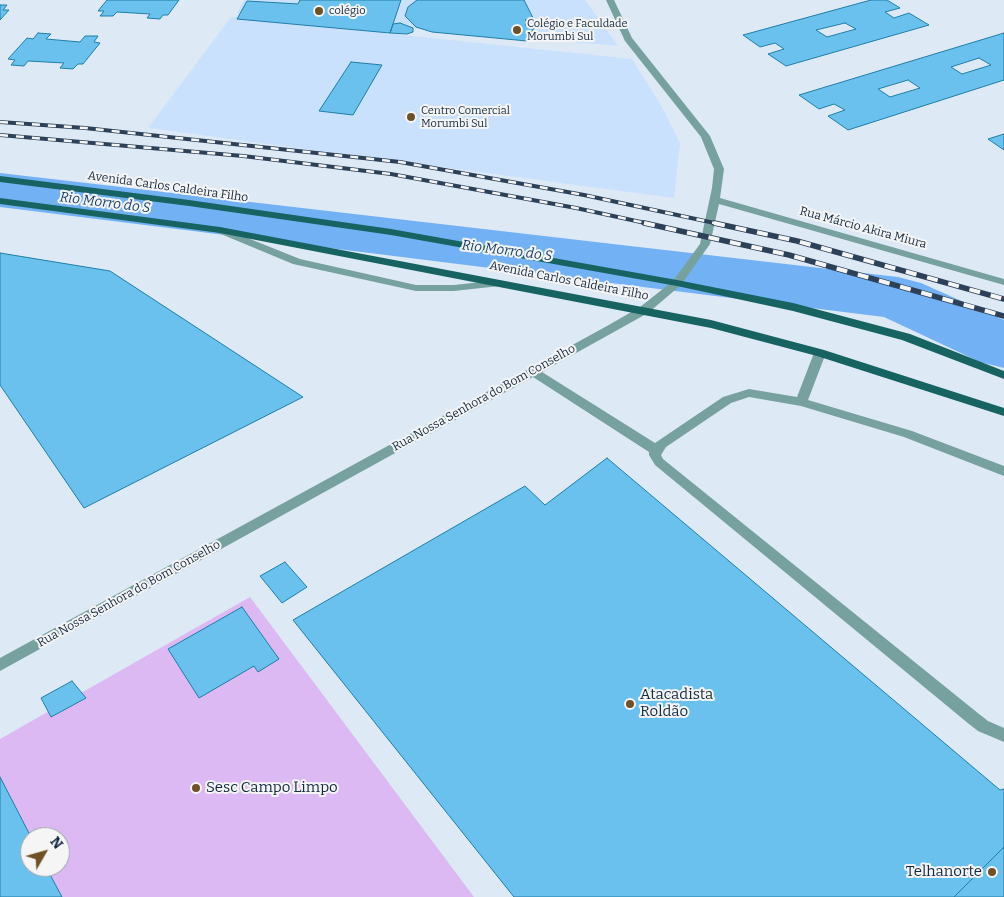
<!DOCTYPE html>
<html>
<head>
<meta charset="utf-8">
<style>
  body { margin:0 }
  #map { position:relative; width:1004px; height:897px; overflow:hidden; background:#dee9f6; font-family:Bitter,serif }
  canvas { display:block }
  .north { position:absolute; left:20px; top:827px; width:50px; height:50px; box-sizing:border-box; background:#f5f5f5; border:1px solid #9ba4ad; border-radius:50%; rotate:52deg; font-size:14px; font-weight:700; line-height:20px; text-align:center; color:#142a42 }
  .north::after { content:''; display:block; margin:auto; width:18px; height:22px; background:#705026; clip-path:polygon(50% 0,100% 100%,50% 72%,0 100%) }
</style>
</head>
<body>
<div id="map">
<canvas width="1004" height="897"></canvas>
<div class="north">N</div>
</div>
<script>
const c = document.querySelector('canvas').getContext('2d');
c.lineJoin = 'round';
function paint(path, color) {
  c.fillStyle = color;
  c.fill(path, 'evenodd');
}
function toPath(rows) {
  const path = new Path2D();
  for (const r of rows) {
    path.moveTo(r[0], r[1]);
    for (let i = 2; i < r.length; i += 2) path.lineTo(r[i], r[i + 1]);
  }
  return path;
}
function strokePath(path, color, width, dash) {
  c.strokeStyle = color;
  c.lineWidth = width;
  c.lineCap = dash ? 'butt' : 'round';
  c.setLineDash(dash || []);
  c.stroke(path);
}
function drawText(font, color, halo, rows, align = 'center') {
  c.font = font + ' Bitter,serif';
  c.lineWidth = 4;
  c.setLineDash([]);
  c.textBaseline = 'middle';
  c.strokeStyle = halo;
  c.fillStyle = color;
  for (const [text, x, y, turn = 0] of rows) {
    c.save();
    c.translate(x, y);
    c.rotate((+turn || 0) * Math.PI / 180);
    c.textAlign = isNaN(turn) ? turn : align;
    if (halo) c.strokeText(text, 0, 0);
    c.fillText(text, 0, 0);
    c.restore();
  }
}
paint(toPath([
  [244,0,585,0,618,46,237,13],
  [231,17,632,59,662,107,680,143,674,198,148,128]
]), '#c9e1fc');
paint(toPath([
  [250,597,474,897,0,897,0,739],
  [30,837,60,837,60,867,30,867]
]), '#ddb9f3');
paint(toPath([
  [0,173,898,277,921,283,1004,320,1004,368,980,362,884,317,0,207,0,173]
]), '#73b1f5');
const building = toPath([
  [107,0,179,0,168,15,163,15,160,19,147,18,150,14,117,12,113,16,100,16,104,11,98,11,107,0],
  [300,0,401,0,390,33,237,19,247,1,298,4,300,0],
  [417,0,524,0,533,18,525,20,527,22,525,25,535,26,527,41,432,32,416,27,405,16,408,7,417,0],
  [871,0,887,0,900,8,885,12,894,18,909,13,929,25,786,66,768,54,784,49,775,43,760,47,743,35,871,0],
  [845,23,856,29,827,37,816,30,845,23],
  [0,5,7,5,3,10,9,10,0,20,0,5],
  [400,23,413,28,413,32,407,34,390,33,393,24,400,23],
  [38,33,51,34,46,39,80,42,85,36,98,36,94,42,100,43,83,64,78,64,73,69,60,68,64,63,28,61,24,66,11,65,15,60,8,59,27,38,33,39,38,33],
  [1004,33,1004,80,848,130,828,116,845,110,834,104,819,109,799,95,1004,33],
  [979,58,991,65,962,74,951,67,979,58],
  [908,80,920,88,890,97,878,89,908,80],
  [351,62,382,65,353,115,319,111,351,62],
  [1004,134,1004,150,988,139,1004,134],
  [0,253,110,271,303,397,84,508,0,385,0,253],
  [607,458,1000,790,1004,789,1004,847,954,897,514,897,293,620,525,486,545,505,607,458],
  [285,562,307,587,282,603,260,576,285,562],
  [242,607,279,659,258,672,254,666,199,698,168,649,242,607],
  [72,681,86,698,51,717,41,698,72,681],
  [0,777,31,837,30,867,46,867,62,897,0,897,0,777],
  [1004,847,1004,897,954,897,1004,847]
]);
paint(building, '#6bc1ed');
strokePath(building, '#1e7ea6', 1);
paint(toPath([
  [606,0,614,0,632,38,710,136,724,169,720,198,1004,279,1004,285,719,204,710,244,681,285,648,313,542,372,655,443,723,397,749,389,797,397,814,353,820,349,826,353,808,400,912,431,1004,466,1004,476,904,437,801,406,749,397,731,403,666,447,661,455,663,459,979,714,988,721,1004,728,1004,742,978,731,969,724,655,465,649,455,649,452,533,377,0,671,0,658,607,326,640,307,673,281,700,244,712,188,714,169,701,137,625,41,606,0],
  [220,227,300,259,416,285,454,285,500,280,505,283,500,286,454,291,416,291,293,264,216,232,216,228,220,227]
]), '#76a19f');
paint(toPath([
  [0,176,189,200,391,229,677,280,793,303,910,334,1004,371,1004,379,902,340,793,311,677,286,391,235,189,206,0,182,0,176],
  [0,198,220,227,711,320,824,350,1004,408,1004,416,817,356,711,328,220,233,0,204,0,198]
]), '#166361');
const railFar1 = toPath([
  [0,122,85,128,400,162,584,195,719,224],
  [0,135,243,156,391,174,576,208,650,224]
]);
const rail = toPath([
  [644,223,789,255,1004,316],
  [714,223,797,241,1004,299]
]);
strokePath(railFar1, '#2c4158', 4);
strokePath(rail, '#2c4158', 5.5);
strokePath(railFar1, '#f5f5f5', 2.5, [8]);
strokePath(rail, '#f5f5f5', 4, [11]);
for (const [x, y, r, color] of [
  [319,11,5,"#705026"],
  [517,30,5,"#705026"],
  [411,117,5,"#705026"],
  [630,704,5,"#705026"],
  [196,788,5,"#705026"],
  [992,872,5,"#705026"]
]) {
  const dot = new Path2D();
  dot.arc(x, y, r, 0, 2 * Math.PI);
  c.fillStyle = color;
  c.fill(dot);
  strokePath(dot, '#f5f5f5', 2);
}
drawText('11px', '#142a42', '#f5f5f5', [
  ["colégio",329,11],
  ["Colégio e Faculdade",527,24],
  ["Morumbi Sul",527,37],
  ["Centro Comercial",421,111],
  ["Morumbi Sul",421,124]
], 'left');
drawText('12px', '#142a42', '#f5f5f5', [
  ["Avenida Carlos Caldeira Filho",168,187,8],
  ["Rua Márcio Akira Miura",863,228,15],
  ["Avenida Carlos Caldeira Filho",569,281,11],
  ["Rua Nossa Senhora do Bom Conselho",484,398,-29],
  ["Rua Nossa Senhora do Bom Conselho",129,594,-29]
]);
drawText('italic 14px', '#19436f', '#f5f5f5', [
  ["Rio Morro do S",105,203,7],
  ["Rio Morro do S",507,251,7]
]);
drawText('15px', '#142a42', '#f5f5f5', [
  ["Atacadista",640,695],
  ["Roldão",640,712],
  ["Sesc Campo Limpo",206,788],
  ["Telhanorte",982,872,"right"]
], 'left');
</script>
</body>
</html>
